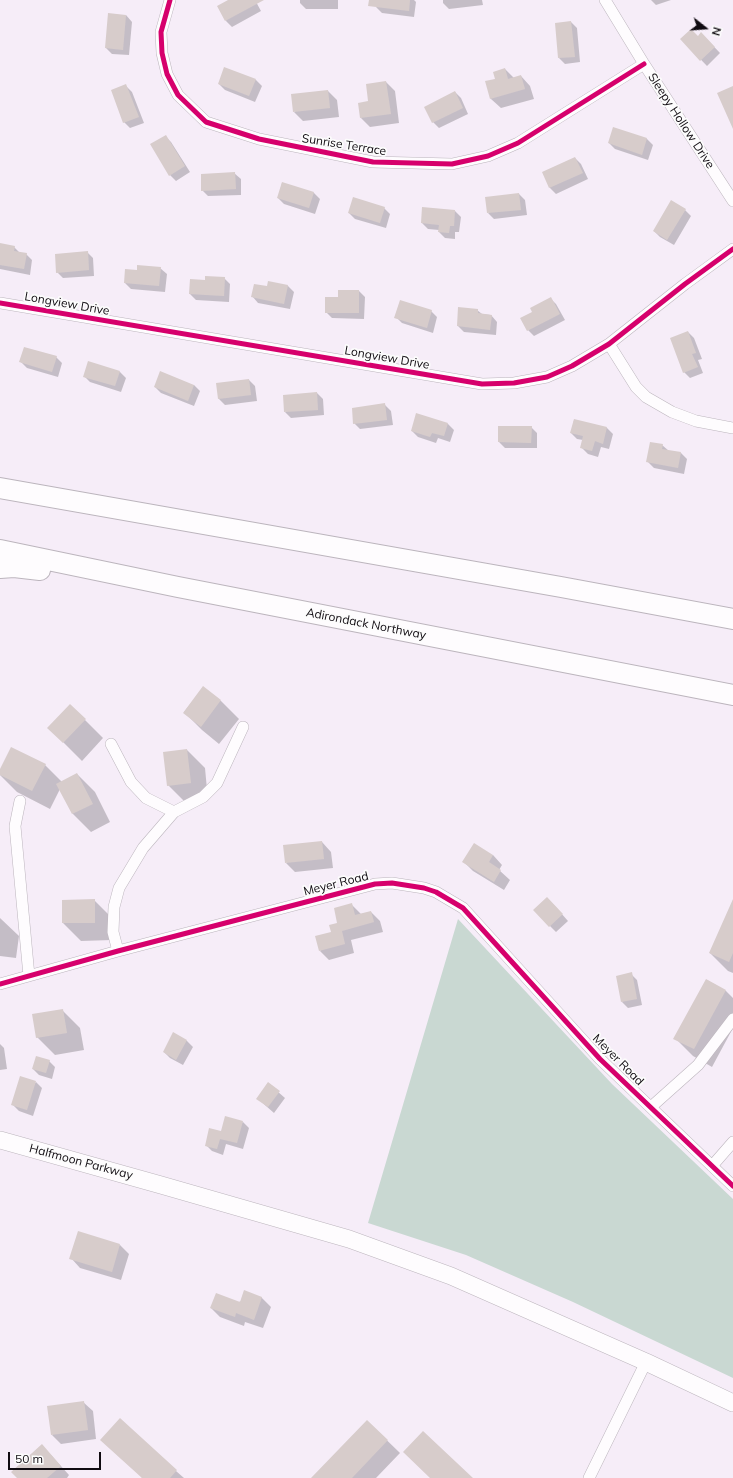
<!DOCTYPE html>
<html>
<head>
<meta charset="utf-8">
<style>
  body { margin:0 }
  #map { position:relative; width:733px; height:1478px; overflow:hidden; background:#f6edf8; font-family:Mulish,sans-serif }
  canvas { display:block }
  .north { position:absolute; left:685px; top:8px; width:40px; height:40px; -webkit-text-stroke:3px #fcfcfc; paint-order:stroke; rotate:107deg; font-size:11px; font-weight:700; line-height:16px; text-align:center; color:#100b11 }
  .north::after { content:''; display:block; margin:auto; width:14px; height:18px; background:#100b11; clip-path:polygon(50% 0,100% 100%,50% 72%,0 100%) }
  .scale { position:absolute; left:8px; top:1452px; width:93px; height:18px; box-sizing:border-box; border:2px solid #100b11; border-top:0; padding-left:5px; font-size:12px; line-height:14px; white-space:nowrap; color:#100b11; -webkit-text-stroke:3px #fcfcfc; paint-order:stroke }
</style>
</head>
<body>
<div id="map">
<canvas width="733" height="1478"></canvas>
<div class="north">N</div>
<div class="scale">50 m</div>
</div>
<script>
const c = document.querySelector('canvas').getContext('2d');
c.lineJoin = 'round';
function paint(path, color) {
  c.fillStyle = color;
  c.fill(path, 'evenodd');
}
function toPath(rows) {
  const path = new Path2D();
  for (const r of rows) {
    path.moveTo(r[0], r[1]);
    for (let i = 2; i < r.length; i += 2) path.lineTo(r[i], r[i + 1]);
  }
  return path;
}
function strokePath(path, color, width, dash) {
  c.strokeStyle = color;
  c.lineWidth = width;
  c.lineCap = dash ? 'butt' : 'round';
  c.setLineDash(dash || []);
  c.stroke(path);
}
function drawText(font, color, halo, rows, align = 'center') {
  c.font = font + ' Mulish,sans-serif';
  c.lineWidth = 3.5;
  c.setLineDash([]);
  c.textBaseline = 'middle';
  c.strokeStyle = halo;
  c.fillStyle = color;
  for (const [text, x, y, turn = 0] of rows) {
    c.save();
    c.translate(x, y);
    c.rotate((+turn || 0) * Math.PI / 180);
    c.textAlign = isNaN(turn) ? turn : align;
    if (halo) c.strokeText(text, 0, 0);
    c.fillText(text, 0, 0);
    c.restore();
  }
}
paint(toPath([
  [458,919,612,1084,733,1199,733,1378,573,1302,466,1255,368,1223]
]), '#c9d8d2');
paint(toPath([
  [230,0,255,0,261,11,232,27,226,21],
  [300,0,338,0,338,9,306,9,300,3],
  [377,0,414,0,416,2,414,17,382,13,376,7],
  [443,0,482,0,483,5,449,9,443,3],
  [651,0,671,0,656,5],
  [126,15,132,22,129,55,112,54,106,48],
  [571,22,577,28,580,62,565,64,559,58],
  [701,33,720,53,707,66,681,39,698,37],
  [225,68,256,80,262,86,255,102,225,90,219,84],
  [505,69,514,78,521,76,530,86,534,99,501,108,491,99,487,82,496,79],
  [386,82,395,91,399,123,370,127,361,118,370,102],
  [126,86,132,92,144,123,130,128,124,122],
  [328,91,337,100,339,117,303,121,294,112],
  [455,92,461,98,468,114,439,128,433,122,426,107],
  [614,128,647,139,653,145,648,160,615,149,609,143],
  [165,136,171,142,190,172,176,181,170,175],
  [575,158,581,164,588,179,556,194,550,188,543,173],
  [234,173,241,179,241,195,208,196,202,190],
  [282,183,314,193,320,199,315,214,284,204,278,198],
  [519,194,525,200,527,215,494,219,488,213],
  [384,208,390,214,386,228,355,219,349,213],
  [685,210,691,216,674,245,660,237,654,231],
  [455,211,461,217,459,232,455,232,455,239,445,238,439,232,439,230,428,229,422,223],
  [0,244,14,247,20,253,26,254,32,260,30,275,0,269],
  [87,252,93,258,94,276,63,278,57,272],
  [160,268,167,274,165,292,131,289,125,283,138,271],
  [224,278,230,284,229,302,196,300,190,294,206,281],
  [288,286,294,292,290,309,258,303,252,296,267,288],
  [359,291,365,297,364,319,332,318,326,312,339,298],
  [550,298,556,304,565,320,534,336,528,330,533,312],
  [477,310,482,314,491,315,497,322,496,335,464,332,458,326],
  [431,311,437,317,433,333,402,323,396,317],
  [688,332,694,338,702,359,698,360,703,373,690,378,684,372],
  [56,357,62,363,58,377,27,368,21,362],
  [120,372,126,378,121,392,90,382,84,376],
  [249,380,255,386,257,401,225,405,219,399,217,384],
  [194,385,200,391,194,406,161,393,155,387],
  [317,393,323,399,324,415,291,418,285,412],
  [385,405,391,411,393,425,360,429,354,423],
  [417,415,448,424,454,430,450,442,438,438,436,443,418,437,412,431],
  [574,420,607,428,613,434,609,449,601,447,598,457,588,454,582,448,583,440,577,439,571,433],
  [531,427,537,433,537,448,505,448,499,442],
  [662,445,669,451,681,453,687,459,684,474,654,468,648,462],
  [203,688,221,701,239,719,219,744,202,730,184,712],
  [70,705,103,738,82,761,49,728],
  [187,750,205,768,208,800,186,803,168,785],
  [45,765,62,782,77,774,95,792,110,822,91,832,73,814,60,789,50,809,17,792,0,775,0,771],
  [322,842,331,852,333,868,295,872,286,863],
  [493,855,502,865,499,870,510,880,504,890,473,871,464,862],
  [94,900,112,918,112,940,81,941,63,923],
  [733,902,733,973,728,971,710,953],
  [351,904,361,914,371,912,380,921,383,932,351,940,354,953,329,960,320,951],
  [553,904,568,921,556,932,550,926],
  [0,918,19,936,16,958,0,956],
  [631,974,637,980,642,1005,628,1008,622,1002],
  [707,980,726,991,733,998,733,1028,712,1067,693,1056,675,1038],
  [62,1010,80,1028,84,1050,55,1055,37,1037],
  [174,1034,187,1041,193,1047,183,1065,170,1058,164,1052],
  [0,1044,4,1048,7,1069,0,1070],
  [49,1061,55,1067,52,1079,39,1075,33,1069],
  [36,1082,42,1088,33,1116,19,1111,13,1105],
  [269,1084,285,1098,274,1113,258,1099],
  [243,1122,249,1128,243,1149,226,1144,223,1155,212,1151,206,1145,222,1132],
  [120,1245,129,1254,121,1280,80,1268,71,1258],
  [261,1297,271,1307,263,1328,245,1322,244,1326,220,1317,211,1308],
  [83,1402,93,1411,96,1439,61,1444,52,1435],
  [120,1420,176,1471,184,1478,142,1478],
  [367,1421,400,1453,376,1478,315,1478],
  [51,1455,69,1475,67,1478,18,1478]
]), '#0003');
paint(toPath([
  [228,0,264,0,225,21,217,6],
  [369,0,410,0,409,11,368,6],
  [108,13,126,15,123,50,105,48],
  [571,21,575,57,558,58,555,23],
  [691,29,698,36,701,32,715,47,700,61,680,39],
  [224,67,256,79,249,96,218,84],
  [505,68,508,79,521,75,525,89,490,99,485,81,495,79,493,72],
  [386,81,391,114,360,118,358,103,368,101,366,84],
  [126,84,139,117,123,123,111,90],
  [733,86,733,129,717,93],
  [328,90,330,108,293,112,291,94],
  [455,91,463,108,432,123,424,107],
  [613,127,647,138,642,155,608,143],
  [166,135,185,166,169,176,150,144],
  [575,157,583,173,549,188,542,172],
  [235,172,236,189,201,191,201,174],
  [282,182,314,192,309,208,277,198],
  [519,193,521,210,487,213,485,197],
  [353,197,385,207,380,223,348,213],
  [671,200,686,209,667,240,653,231],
  [422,207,455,210,454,226,450,226,449,233,438,232,439,225,421,223],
  [0,243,15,246,14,251,27,253,24,269,0,265],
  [88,251,89,270,56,273,55,254],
  [137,265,161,267,159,286,124,283,125,269,137,270],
  [205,276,225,277,224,296,189,294,190,279,205,280],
  [268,281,288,285,284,304,251,297,254,284,267,286],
  [338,290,359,290,359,313,325,313,325,297,338,297],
  [551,297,560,314,527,331,520,318,532,312,530,308],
  [400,300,432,310,427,328,394,318],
  [458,307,478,309,478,313,492,315,490,330,457,326],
  [688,331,696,353,692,354,698,367,683,373,670,338],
  [24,347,57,356,52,372,19,362],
  [88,361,120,371,115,386,83,377],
  [160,371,194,385,188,401,154,387],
  [249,379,251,395,218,399,216,383],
  [317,392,318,410,284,412,283,395],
  [385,403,387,420,353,424,352,408],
  [416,413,448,423,444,436,432,433,430,437,411,431],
  [574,419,607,427,603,444,595,441,592,451,580,448,583,436,570,433],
  [498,426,532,426,531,443,498,442],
  [650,442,663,444,662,449,681,452,678,468,646,462],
  [203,686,221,700,201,727,183,713],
  [70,704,86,719,63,743,47,728],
  [11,747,46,764,32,791,0,775,0,769],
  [187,749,191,783,167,786,163,752],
  [77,773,93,804,72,814,56,784],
  [322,841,324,859,285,863,283,845],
  [474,843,493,855,489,862,501,870,494,882,462,862],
  [547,897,563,914,549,927,533,910],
  [95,899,95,923,62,923,62,900],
  [733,899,733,953,729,962,709,953],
  [352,903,355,915,371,911,374,922,342,931,345,944,319,951,315,936,331,932,329,925,337,923,334,908],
  [632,972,637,999,621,1002,616,976],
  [706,979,726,990,694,1049,673,1039],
  [63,1009,67,1033,36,1038,32,1014],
  [173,1032,187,1040,176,1060,163,1052],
  [36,1056,50,1060,46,1073,32,1069],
  [20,1076,36,1081,27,1110,11,1105],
  [268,1082,280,1091,268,1107,256,1099],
  [225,1116,243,1121,237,1143,220,1139,217,1149,205,1146,209,1128,221,1131],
  [78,1231,120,1244,112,1272,69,1259],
  [244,1290,262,1297,254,1320,236,1313,235,1317,210,1308,216,1293,240,1302],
  [84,1401,88,1430,51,1435,47,1406],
  [120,1418,177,1470,170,1478,142,1478,100,1440],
  [367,1420,388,1440,352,1478,311,1478],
  [423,1431,473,1478,430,1478,403,1452],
  [42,1444,61,1466,47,1478,17,1478,11,1472]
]), '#d7cccb');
const street = toPath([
  [170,0,161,32,162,53,167,74,178,95,206,122,259,139,373,162,452,164,488,156,518,143,644,64],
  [605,0,644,64,733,201],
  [0,303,482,384,514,383,547,377,572,366,609,344,685,284,733,249],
  [609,344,636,387,646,397,672,412,696,421,733,428],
  [111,744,131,782,146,798,174,812],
  [20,801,15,826,29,976],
  [118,951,113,932,114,907,119,888,143,848,174,812,203,797,217,783,243,727],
  [0,984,118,951,375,884,392,883,424,888,436,892,463,908,600,1059,733,1186],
  [651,1107,698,1065,733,1019],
  [712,1166,733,1142],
  [589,1478,646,1362]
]);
const primary = toPath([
  [0,1140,161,1185,349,1239,451,1276,646,1362,733,1403]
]);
const highway = toPath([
  [0,488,561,587,733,619],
  [0,550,178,587,733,695],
  [0,568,14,567,40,570]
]);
strokePath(street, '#bcb5bd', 12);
strokePath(primary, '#bcb5bd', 18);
strokePath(highway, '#bcb5bd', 22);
strokePath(street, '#fefcfe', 11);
strokePath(primary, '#fefcfe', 17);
strokePath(highway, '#fefcfe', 20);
strokePath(toPath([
  [170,0,161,32,162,53,167,74,178,95,206,122,259,139,373,162,452,164,488,156,518,143,644,64],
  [0,303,482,384,514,383,547,377,572,366,609,344,685,284,733,249],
  [0,984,118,951,375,884,392,883,424,888,436,892,463,908,600,1059,733,1186]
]), '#d6006c', 5);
drawText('12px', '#100b11', '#fcfcfc', [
  ["Sleepy Hollow Drive",681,121,57],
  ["Sunrise Terrace",344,145,9],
  ["Longview Drive",67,304,10],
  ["Longview Drive",387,358,10],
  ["Adirondack Northway",366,624,11],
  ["Meyer Road",336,884,-14],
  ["Meyer Road",618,1060,45],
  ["Halfmoon Parkway",81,1162,15]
]);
</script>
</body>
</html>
